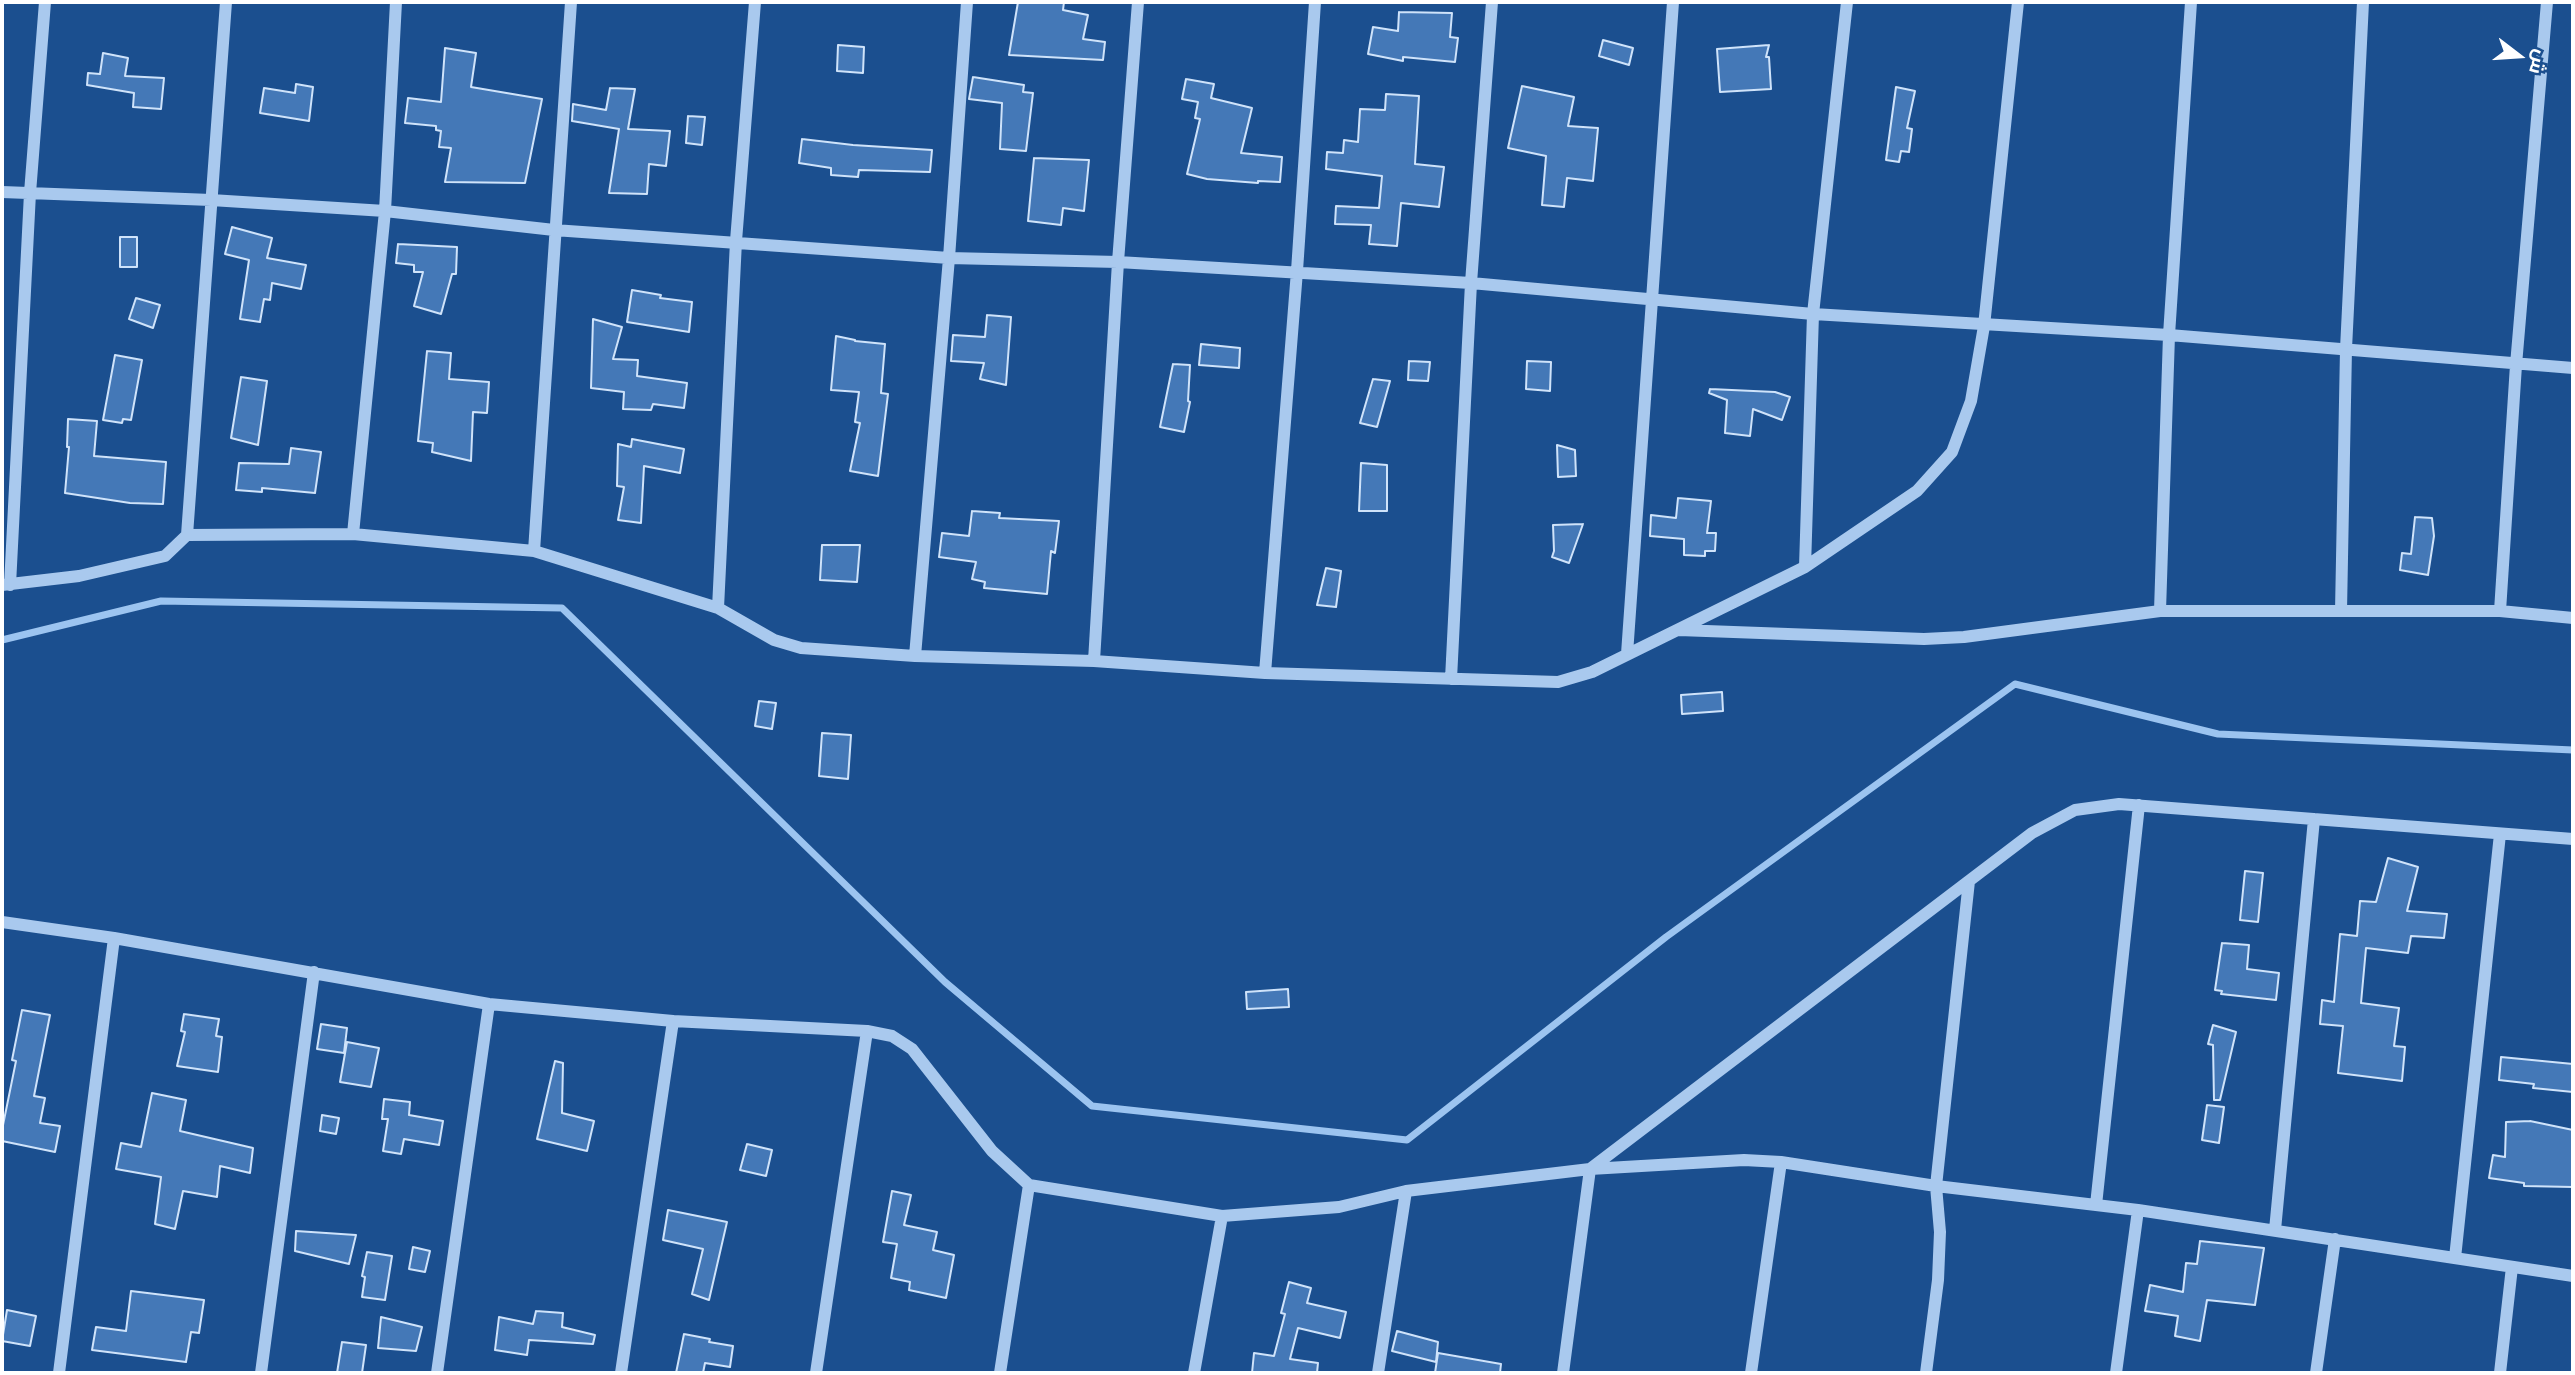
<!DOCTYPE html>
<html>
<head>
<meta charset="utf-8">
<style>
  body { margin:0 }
  #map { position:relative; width:2575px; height:1375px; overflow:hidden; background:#1b4f8f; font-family:"IBM Plex Sans",Cairo,sans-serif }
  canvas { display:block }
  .frame { position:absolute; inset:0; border:4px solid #fff; pointer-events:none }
  .north { position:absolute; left:2484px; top:21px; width:70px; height:70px; -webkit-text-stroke:5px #1b4f8f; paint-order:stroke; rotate:107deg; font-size:19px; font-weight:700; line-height:28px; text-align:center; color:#fff }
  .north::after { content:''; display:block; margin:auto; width:24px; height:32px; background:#fff; clip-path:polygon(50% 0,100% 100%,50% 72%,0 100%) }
</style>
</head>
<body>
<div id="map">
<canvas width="2575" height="1375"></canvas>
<div class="frame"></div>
<div class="north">ش</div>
</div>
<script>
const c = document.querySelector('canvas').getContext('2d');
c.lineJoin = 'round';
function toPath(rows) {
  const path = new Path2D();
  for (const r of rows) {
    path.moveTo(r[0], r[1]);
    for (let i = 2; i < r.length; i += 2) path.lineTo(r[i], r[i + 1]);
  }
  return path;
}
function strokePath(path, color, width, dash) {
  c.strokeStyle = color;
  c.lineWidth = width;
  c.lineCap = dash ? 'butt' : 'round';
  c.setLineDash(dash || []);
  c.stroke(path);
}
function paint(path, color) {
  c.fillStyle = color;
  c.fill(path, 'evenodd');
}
strokePath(toPath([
  [2,640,161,601,562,608,945,982,1092,1106,1407,1140,1666,937,2015,684,2218,734,2573,750]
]), '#9cc4f0', 7);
const building = toPath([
  [1018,2,1064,2,1063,10,1088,15,1083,39,1105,42,1103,60,1009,55,1018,2],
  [1399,12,1452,13,1450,37,1458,38,1455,62,1403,57,1403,61,1368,54,1373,27,1398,31,1399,12],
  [1603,40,1633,48,1629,65,1599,56,1603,40],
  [838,45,864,47,863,73,837,71,838,45],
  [1769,45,1766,57,1769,57,1771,89,1720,92,1717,49,1769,45],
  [445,48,476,53,471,87,542,99,525,183,445,182,451,148,439,147,441,131,436,130,436,126,405,123,408,98,441,102,445,48],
  [103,53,128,58,125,76,164,78,161,109,133,107,134,93,87,85,88,73,100,74,103,53],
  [973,77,1024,85,1023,92,1033,93,1026,151,1000,149,1002,103,969,99,973,77],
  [1186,79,1214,84,1211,98,1252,108,1241,153,1282,157,1280,182,1258,181,1258,183,1207,179,1187,174,1200,119,1195,118,1198,102,1182,99,1186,79],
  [296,84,313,87,309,121,260,113,264,88,295,93,296,84],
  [1522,86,1574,97,1568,126,1598,128,1593,181,1567,178,1564,207,1542,205,1546,156,1508,148,1522,86],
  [1896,87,1915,91,1907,128,1912,129,1909,152,1901,151,1899,162,1886,160,1896,87],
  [610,88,635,89,628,129,670,131,666,166,649,164,647,194,609,193,619,129,572,121,573,104,606,110,610,88],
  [1386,94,1419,96,1415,164,1444,167,1439,207,1401,203,1397,246,1369,244,1371,225,1335,224,1336,206,1379,208,1382,176,1326,169,1327,152,1343,153,1344,140,1358,142,1360,109,1385,110,1386,94],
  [688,116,705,117,702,145,686,143,688,116],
  [802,139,853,145,932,150,930,172,859,170,858,177,831,175,831,168,799,163,802,139],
  [1034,158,1089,160,1084,211,1063,208,1061,225,1028,221,1034,158],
  [232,227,272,238,267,258,306,265,301,289,272,283,270,300,264,299,260,322,240,319,249,260,225,254,232,227],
  [120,237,137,237,137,267,120,267,120,237],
  [398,244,457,247,456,274,452,274,441,314,414,306,423,272,414,272,414,265,396,263,398,244],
  [632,290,661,295,660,298,692,302,689,332,627,322,632,290],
  [136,298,160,305,153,328,129,319,136,298],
  [987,315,1011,317,1006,385,980,379,984,363,951,361,953,335,985,337,987,315],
  [593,319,622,327,613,359,638,360,637,376,687,383,684,408,653,404,651,410,623,409,624,392,591,388,593,319],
  [836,336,855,340,855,341,885,344,881,393,888,394,878,476,850,471,860,423,855,422,859,392,831,390,836,336],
  [1201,344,1240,348,1239,368,1199,365,1201,344],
  [427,351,451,353,449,379,489,382,487,413,473,412,471,461,432,452,433,443,418,441,427,351],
  [115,355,142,360,131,420,123,419,122,423,103,420,115,355],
  [1409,361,1430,362,1428,381,1408,380,1409,361],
  [1527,361,1551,362,1550,391,1526,389,1527,361],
  [1173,364,1190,365,1188,401,1190,402,1184,432,1160,427,1173,364],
  [241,377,267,381,258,445,231,438,241,377],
  [1373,379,1390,381,1377,427,1360,423,1373,379],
  [1710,389,1775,392,1790,397,1782,420,1753,409,1750,436,1725,433,1727,400,1709,393,1710,389],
  [68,419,97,421,94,456,166,462,163,504,130,503,65,493,69,447,67,447,68,419],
  [632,439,684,449,680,473,644,466,641,523,618,520,624,487,617,486,618,444,631,447,632,439],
  [1557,445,1575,450,1576,476,1558,477,1557,445],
  [291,448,321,452,315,493,262,488,262,492,236,490,239,463,289,464,291,448],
  [1361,463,1387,465,1387,511,1359,511,1361,463],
  [1678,498,1711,501,1707,533,1716,533,1715,551,1705,551,1705,556,1684,555,1684,539,1650,536,1651,515,1676,518,1678,498],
  [972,511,1000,513,999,518,1059,521,1055,553,1051,551,1047,594,984,588,985,582,972,579,976,562,939,557,942,533,969,536,972,511],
  [2415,517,2432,518,2434,536,2428,575,2400,570,2402,553,2411,554,2415,517],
  [1583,524,1569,563,1552,557,1554,551,1553,525,1583,524],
  [822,545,860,545,857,582,820,580,822,545],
  [1326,568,1341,571,1336,607,1317,605,1326,568],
  [1722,692,1723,711,1682,714,1681,695,1722,692],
  [759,701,776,703,772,729,755,726,759,701],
  [822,733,851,735,848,779,819,776,822,733],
  [2388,858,2418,867,2407,911,2447,914,2444,938,2411,936,2408,953,2366,948,2361,1003,2399,1008,2394,1046,2405,1047,2402,1081,2338,1073,2343,1026,2320,1024,2322,1000,2334,1002,2340,934,2357,936,2360,901,2376,902,2388,858],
  [2245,871,2263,873,2258,922,2240,920,2245,871],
  [2222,943,2249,945,2247,969,2279,973,2276,1000,2221,994,2222,991,2215,990,2222,943],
  [1288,989,1289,1007,1247,1009,1246,992,1288,989],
  [22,1010,50,1015,34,1096,45,1098,40,1123,60,1126,55,1152,2,1141,2,1130,16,1061,12,1060,22,1010],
  [184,1014,219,1019,216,1036,222,1037,218,1072,177,1066,185,1032,181,1031,184,1014],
  [321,1024,347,1028,344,1053,317,1049,321,1024],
  [2213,1025,2236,1032,2220,1100,2214,1100,2213,1045,2208,1044,2213,1025],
  [347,1042,379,1048,371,1087,340,1082,347,1042],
  [2501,1057,2573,1064,2573,1092,2533,1088,2534,1084,2499,1080,2501,1057],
  [555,1061,563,1063,562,1113,594,1121,587,1151,537,1139,555,1061],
  [152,1093,186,1100,180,1131,253,1148,250,1173,220,1166,217,1197,183,1191,175,1229,155,1224,161,1177,116,1169,121,1143,141,1147,152,1093],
  [384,1099,410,1102,409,1115,443,1121,439,1145,404,1139,401,1154,383,1151,388,1119,382,1119,384,1099],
  [2207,1105,2224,1107,2219,1143,2202,1140,2207,1105],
  [322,1115,339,1118,336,1134,320,1131,322,1115],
  [2530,1121,2573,1130,2573,1187,2524,1186,2524,1183,2489,1178,2493,1155,2505,1157,2506,1122,2530,1121],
  [747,1144,772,1150,766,1176,740,1170,747,1144],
  [892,1191,911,1195,904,1225,937,1232,933,1250,954,1255,946,1298,909,1290,910,1282,891,1278,897,1244,883,1242,892,1191],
  [668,1210,727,1222,709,1300,692,1294,703,1249,663,1240,668,1210],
  [296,1231,356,1235,349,1264,295,1251,296,1231],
  [2200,1241,2264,1248,2255,1305,2207,1300,2200,1341,2175,1336,2178,1316,2145,1311,2150,1285,2183,1292,2186,1263,2197,1264,2200,1241],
  [413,1247,430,1251,425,1272,409,1269,413,1247],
  [367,1252,392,1256,385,1300,362,1297,365,1277,362,1276,367,1252],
  [1289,1282,1311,1288,1307,1303,1346,1312,1340,1338,1298,1328,1290,1359,1318,1363,1317,1373,1252,1373,1254,1353,1274,1356,1285,1314,1281,1313,1289,1282],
  [131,1291,204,1300,199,1333,191,1332,186,1362,92,1350,96,1327,126,1331,131,1291],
  [7,1310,36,1316,30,1346,2,1341,7,1310],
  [536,1311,563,1313,562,1327,595,1335,593,1344,529,1340,527,1355,495,1350,499,1317,533,1324,536,1311],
  [381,1317,422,1327,416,1351,378,1348,381,1317],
  [1397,1331,1438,1342,1436,1362,1392,1351,1397,1331],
  [684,1334,710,1339,709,1342,733,1346,730,1367,705,1363,703,1373,676,1373,684,1334],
  [342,1342,366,1345,362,1373,337,1373,342,1342],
  [1438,1353,1501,1364,1500,1373,1435,1373,1438,1353]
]);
paint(building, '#4478b7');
strokePath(building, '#cfe3fa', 2);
strokePath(toPath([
  [2,192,211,200,385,211,554,230,949,258,1118,262,1471,283,1813,314,2169,335,2573,368],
  [353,534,385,211,396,2],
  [187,535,226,2],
  [534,551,571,2],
  [1805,567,1813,314,1847,2],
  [2,585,79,576,165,556,187,535,353,534,534,551,718,608,774,640,801,648,915,656,1094,661,1265,673,1558,682,1592,672,1805,567,1917,491,1952,452,1971,401,1984,326,2018,2],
  [10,585,30,193,45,2],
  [718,608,736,241,755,2],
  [2160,611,2169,335,2191,2],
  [2341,611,2346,349,2363,2],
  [2500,611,2516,365,2547,2],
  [1679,630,1924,639,1964,637,2160,611,2500,611,2573,618],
  [1627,654,1673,2],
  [915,656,949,258,967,2],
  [1094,661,1118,262,1138,2],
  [1265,673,1297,271,1315,2],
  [1451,679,1471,283,1492,2],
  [2,922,114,938,489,1004,673,1021,867,1031,892,1036,912,1049,992,1151,1029,1185,1222,1216,1339,1207,1406,1191,1590,1169,1744,1160,1781,1162,1936,1186,2138,1210,2573,1276],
  [2096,1205,2139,805],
  [2275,1230,2314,819],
  [2455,1258,2500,834],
  [59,1373,114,938],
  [261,1373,314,972],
  [437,1373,489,1004],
  [621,1373,673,1021],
  [816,1373,867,1031],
  [1000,1373,1029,1185],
  [1194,1373,1222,1216],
  [1378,1373,1406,1191],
  [1563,1373,1590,1169,2032,833,2075,810,2119,804,2573,839],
  [1751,1373,1781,1162],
  [1926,1373,1938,1280,1940,1232,1936,1186,1969,881],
  [2116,1373,2138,1210],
  [2316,1373,2335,1239],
  [2500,1373,2512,1267]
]), '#a9c9ee', 12);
</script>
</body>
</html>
